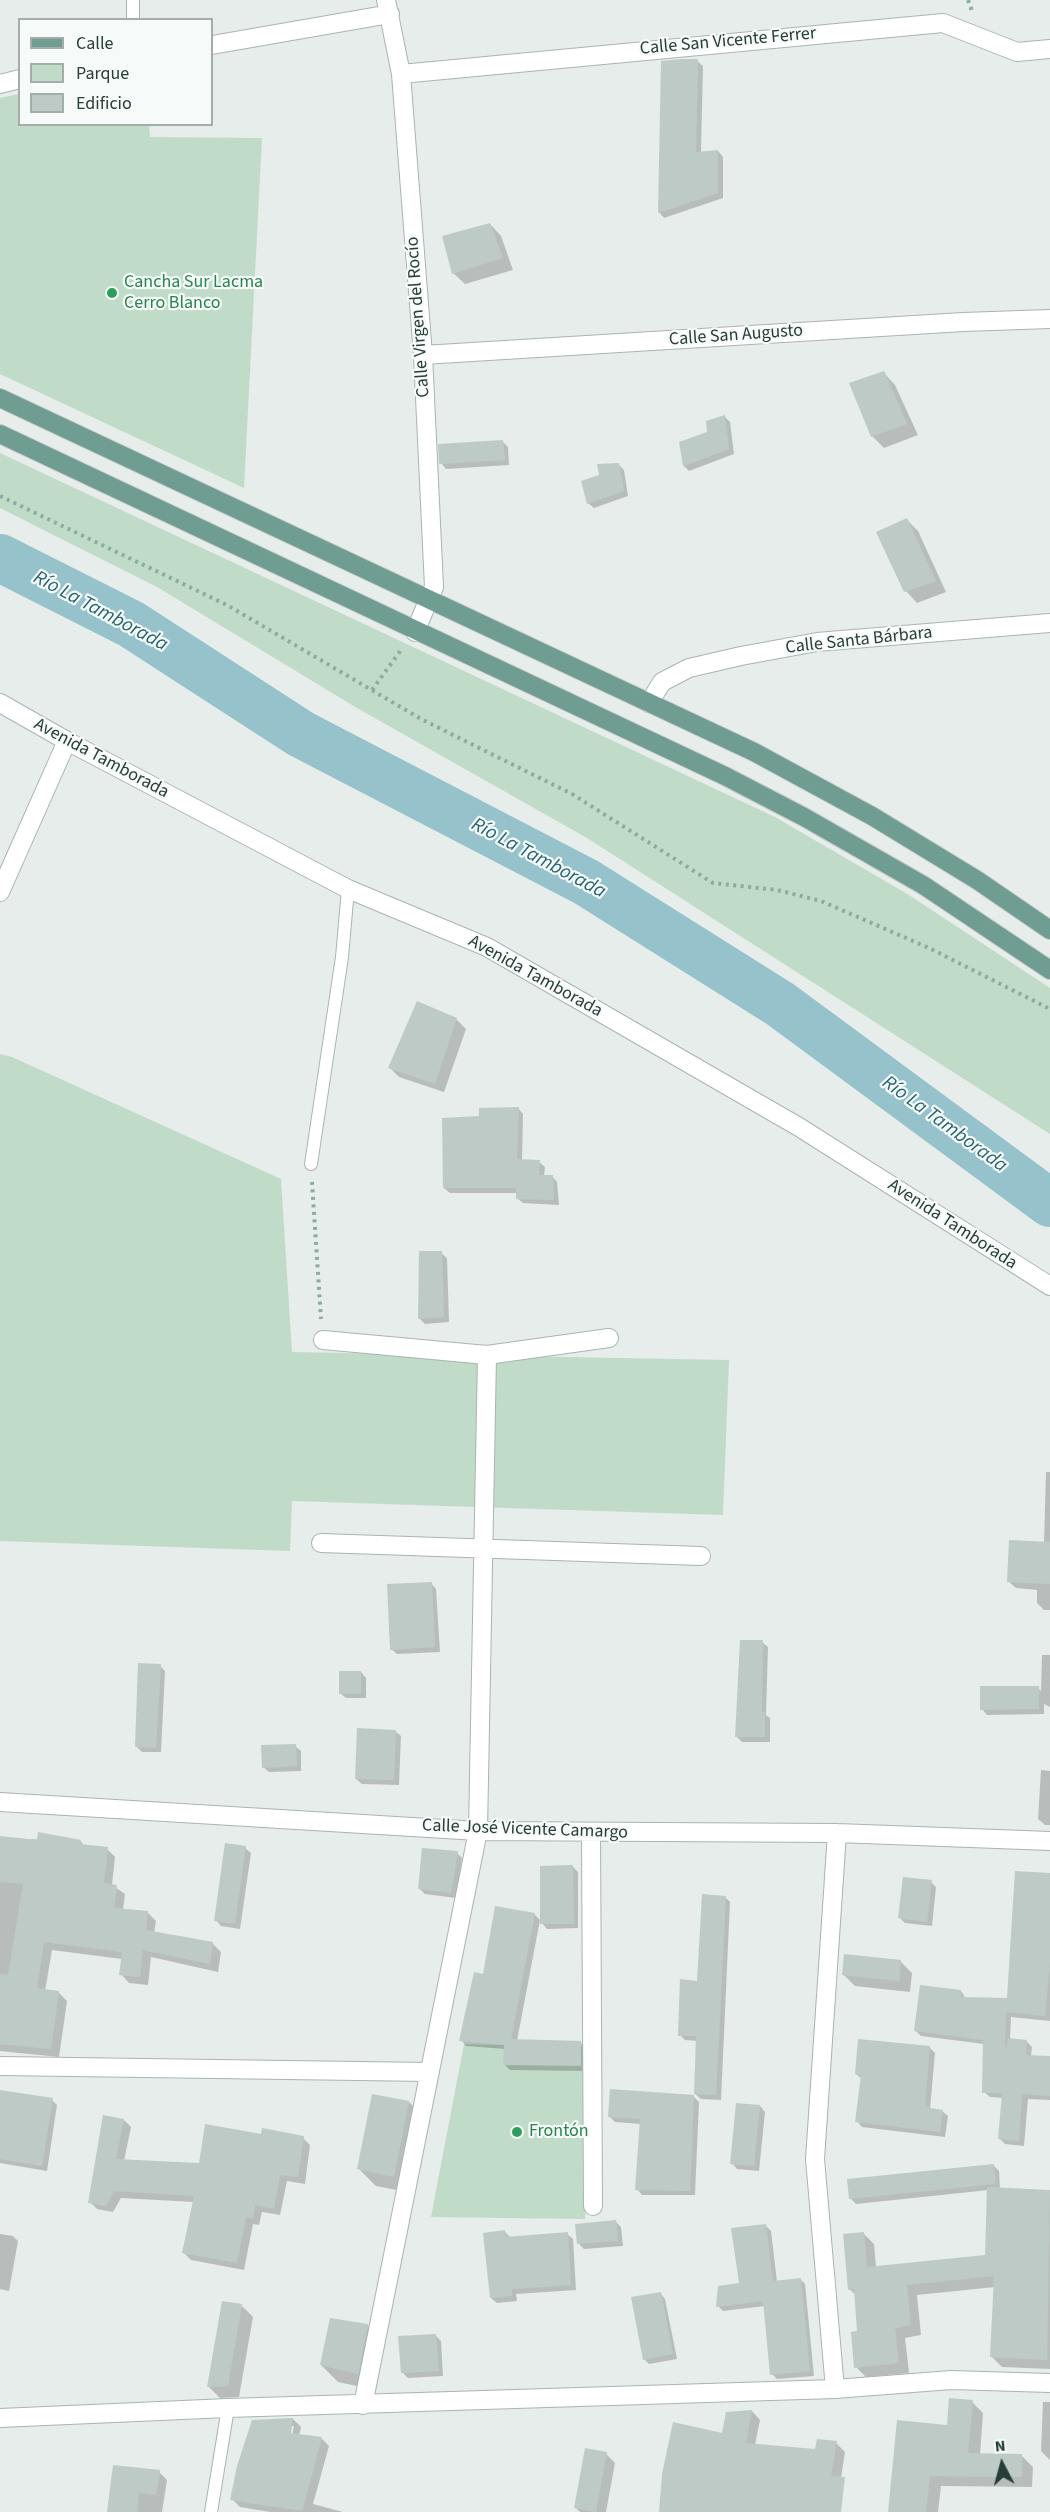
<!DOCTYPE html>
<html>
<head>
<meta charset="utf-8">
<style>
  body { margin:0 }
  #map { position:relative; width:1050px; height:2512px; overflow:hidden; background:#e6edea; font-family:"Source Sans 3",sans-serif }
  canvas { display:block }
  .legend { position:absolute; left:18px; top:18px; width:195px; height:108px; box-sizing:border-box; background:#f6faf8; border:2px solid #a3aeab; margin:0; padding:8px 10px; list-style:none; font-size:18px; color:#273d37 }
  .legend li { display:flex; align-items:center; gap:12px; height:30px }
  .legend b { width:30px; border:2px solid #a3aeab }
  .north { position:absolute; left:972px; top:2434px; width:60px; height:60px; -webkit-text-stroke:4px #f6faf8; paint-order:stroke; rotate:354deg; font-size:16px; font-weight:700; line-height:24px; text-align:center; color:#273d37 }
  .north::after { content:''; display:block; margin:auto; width:21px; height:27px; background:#273d37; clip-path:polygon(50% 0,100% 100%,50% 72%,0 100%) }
</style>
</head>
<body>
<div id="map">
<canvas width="1050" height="2512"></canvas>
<ul class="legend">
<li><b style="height:8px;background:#709d92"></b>Calle</li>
<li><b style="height:16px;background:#c1dbc9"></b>Parque</li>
<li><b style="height:16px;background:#becac6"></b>Edificio</li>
</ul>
<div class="north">N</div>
</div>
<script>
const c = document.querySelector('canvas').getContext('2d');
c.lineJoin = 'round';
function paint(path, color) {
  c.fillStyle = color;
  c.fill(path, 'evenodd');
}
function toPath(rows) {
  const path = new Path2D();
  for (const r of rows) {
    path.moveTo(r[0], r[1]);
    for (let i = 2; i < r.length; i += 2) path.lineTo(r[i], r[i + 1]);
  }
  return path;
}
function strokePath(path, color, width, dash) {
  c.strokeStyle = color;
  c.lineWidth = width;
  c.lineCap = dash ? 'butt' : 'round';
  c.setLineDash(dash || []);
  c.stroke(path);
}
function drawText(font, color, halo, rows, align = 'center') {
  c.font = font + ' "Source Sans 3",sans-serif';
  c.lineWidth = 4.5;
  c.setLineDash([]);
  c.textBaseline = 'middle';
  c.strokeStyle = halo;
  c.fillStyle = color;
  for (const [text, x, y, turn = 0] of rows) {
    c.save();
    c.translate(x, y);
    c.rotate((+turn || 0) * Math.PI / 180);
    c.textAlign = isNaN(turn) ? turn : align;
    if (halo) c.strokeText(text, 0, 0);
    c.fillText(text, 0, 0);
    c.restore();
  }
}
paint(toPath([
  [19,94,20,124,149,125,150,137,262,138,244,488,0,374,0,98],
  [0,453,775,817,909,895,1050,988,1050,1134,587,838,357,708,157,587,0,508],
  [0,1054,12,1057,281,1179,292,1352,729,1360,723,1515,292,1501,290,1551,0,1541],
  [464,2044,590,2047,585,2219,431,2217]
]), '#c1dbc9');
paint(toPath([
  [697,61,703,66,701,153,718,151,723,157,723,198,664,218,659,212],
  [490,224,501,236,513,270,465,284,453,273],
  [884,373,895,385,918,435,884,448,872,436],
  [725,417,730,422,734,454,689,471,684,466,681,443,708,433],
  [502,441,508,447,509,465,446,469,441,463],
  [619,465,624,470,628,496,594,508,588,503,601,476],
  [907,520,918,531,946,592,917,603,906,591],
  [456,1019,466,1029,444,1092,399,1077,390,1068],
  [518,1108,523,1114,522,1161,539,1162,545,1167,544,1176,552,1176,557,1182,559,1205,523,1203,517,1198,518,1193,450,1193,444,1188,481,1117],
  [441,1253,447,1258,449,1322,425,1324,420,1319],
  [1046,1472,1050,1472,1050,1610,1044,1610,1037,1603,1037,1590,1016,1588,1008,1581,1044,1543],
  [431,1583,436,1589,440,1652,397,1654,391,1649],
  [762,1642,768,1647,766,1715,770,1718,770,1742,742,1742,736,1736],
  [1042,1655,1050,1655,1050,1707,1044,1704,1044,1714,987,1715,982,1709,1038,1688,1041,1691],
  [160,1666,165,1671,161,1752,142,1752,137,1747],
  [361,1672,366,1678,366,1698,346,1698,340,1693],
  [395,1731,401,1736,399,1785,362,1784,356,1779],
  [295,1746,301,1751,301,1771,269,1772,263,1767],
  [1041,1770,1050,1771,1050,1825,1045,1825,1038,1819],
  [0,1838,80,1841,85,1846,107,1849,115,1857,112,1885,125,1894,123,1910,147,1912,156,1921,154,1933,212,1943,221,1952,218,1972,151,1957,148,1985,129,1983,121,1974,122,1959,52,1950,45,1991,58,1992,67,2001,59,2057,0,2051],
  [245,1848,251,1853,240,1929,221,1926,216,1920],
  [457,1853,462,1858,456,1898,425,1894,420,1889],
  [573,1867,578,1872,578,1928,547,1929,542,1923],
  [1050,1875,1050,2021,1011,2017,1010,2040,1026,2041,1032,2047,1031,2056,1050,2057,1050,2100,1028,2099,1024,2146,1005,2144,999,2138,1003,2098,990,2097,984,2092,984,2044,921,2036,916,2031,961,1991,966,1999,1008,2000],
  [931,1882,936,1887,932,1926,905,1923,900,1918],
  [725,1897,730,1902,721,2100,701,2099,695,2094,698,2041,685,2040,680,2035],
  [534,1914,540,1920,517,2041,580,2042,586,2048,586,2071,510,2070,505,2065,505,2049,466,2046,461,2040,484,1976],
  [900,1961,912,1973,910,1992,855,1986,843,1974],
  [930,2048,935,2053,930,2109,942,2111,948,2116,945,2137,862,2127,857,2121,862,2079,856,2074],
  [0,2092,52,2100,57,2105,47,2171,0,2163],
  [693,2096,699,2102,695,2195,642,2195,637,2189,641,2124,615,2122,609,2116],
  [409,2102,426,2119,411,2193,376,2186,359,2169],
  [760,2106,765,2112,759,2171,737,2169,732,2163],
  [124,2120,131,2127,124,2161,200,2165,262,2136,303,2138,310,2145,305,2184,287,2181,280,2215,262,2212,259,2225,253,2224,244,2270,191,2260,184,2253,194,2202,121,2198,113,2212,97,2209,90,2202],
  [993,2165,999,2171,1000,2189,1050,2191,1050,2369,1002,2367,992,2357,995,2287,917,2295,921,2335,905,2338,909,2373,866,2377,856,2367,859,2333,856,2295,849,2289,864,2234,874,2244,876,2267,986,2257,989,2190,856,2204,850,2198],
  [616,2222,621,2227,623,2246,584,2249,579,2244],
  [765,2225,771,2231,777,2282,800,2279,805,2284,814,2376,777,2379,772,2374,765,2306,723,2311,718,2306,740,2284],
  [505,2232,511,2238,567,2234,573,2239,576,2290,516,2294,517,2301,497,2303,491,2298],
  [0,2234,13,2236,18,2241,9,2291,0,2289],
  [660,2293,665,2299,677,2359,649,2364,644,2359],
  [242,2306,253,2317,239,2397,220,2398,208,2386],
  [367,2325,384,2343,375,2390,338,2382,321,2365],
  [436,2336,441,2341,443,2376,408,2378,402,2372],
  [972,2402,983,2413,980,2455,1022,2456,1033,2467,1032,2487,941,2486,938,2512,889,2512,948,2427],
  [1043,2402,1050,2402,1050,2460,1041,2451],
  [752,2411,760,2420,755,2445,816,2451,836,2443,845,2452,841,2478,828,2512,660,2512,723,2434],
  [293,2419,301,2427,299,2436,321,2438,329,2446,313,2504,343,2512,270,2512,240,2507,232,2499,253,2422],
  [290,2426,294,2426,291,2441],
  [606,2454,615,2463,606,2512,580,2512,575,2507],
  [159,2472,167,2480,162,2512,108,2512]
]), '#0003');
strokePath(toPath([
  [0,558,131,624,301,734,586,882,780,1004,1050,1203]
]), '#95c2cb', 48);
paint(toPath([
  [681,59,698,59,696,152,718,150,718,193,658,213,661,61],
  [490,223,503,258,452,274,442,236],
  [884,371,907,424,871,437,849,383],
  [725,415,729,449,683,466,679,442,707,432,706,421],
  [503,440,505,460,439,464,438,444],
  [619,463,624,491,587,504,581,481,599,475,597,464],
  [907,518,936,581,904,592,876,532],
  [417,1001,457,1018,435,1084,388,1068],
  [519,1107,517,1159,540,1160,539,1175,553,1175,554,1200,516,1199,516,1188,443,1188,442,1118,479,1116,479,1108],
  [419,1251,442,1251,444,1317,418,1319],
  [1009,1540,1050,1542,1050,1584,1007,1582],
  [432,1582,435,1647,390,1650,387,1584],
  [740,1640,763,1640,762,1712,765,1712,765,1737,735,1737],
  [138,1663,161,1664,156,1748,135,1747],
  [339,1671,361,1671,361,1694,339,1694],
  [980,1686,1039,1686,1039,1709,980,1710],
  [357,1728,396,1730,394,1780,355,1779],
  [296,1744,297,1766,262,1768,261,1745],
  [38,1832,81,1840,80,1844,108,1847,104,1883,117,1885,114,1908,148,1911,146,1930,213,1942,210,1964,143,1950,140,1977,119,1975,122,1952,44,1942,37,1988,59,1991,51,2049,0,2044,0,1974,8,1975,23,1884,0,1882,0,1836,37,1840],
  [225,1843,246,1846,235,1924,214,1921],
  [422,1848,458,1851,451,1893,418,1889],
  [573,1865,574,1924,540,1924,540,1866],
  [1015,1871,1050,1873,1050,1963,1045,2016,1006,2012,1005,2053,1008,2038,1027,2040,1026,2055,1050,2056,1050,2096,1022,2094,1019,2141,998,2139,1002,2093,982,2093,983,2040,914,2031,920,1985,961,1990,961,1997,1007,1998],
  [903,1877,932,1880,927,1922,898,1918],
  [702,1894,726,1896,716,2095,694,2094,696,2036,678,2036,680,1979,697,1981],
  [495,1906,535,1913,511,2039,581,2041,581,2066,503,2065,504,2045,459,2041,474,1972,483,1974],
  [844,1954,901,1960,899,1981,842,1975],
  [858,2039,930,2046,925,2107,943,2110,940,2132,855,2122,861,2075,855,2074],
  [610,2089,694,2095,690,2191,635,2190,640,2119,608,2117],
  [0,2090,53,2098,42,2166,0,2159],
  [372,2094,409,2101,394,2177,357,2169],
  [736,2103,760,2105,754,2166,730,2164],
  [103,2115,124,2119,116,2159,199,2163,205,2124,261,2134,262,2128,304,2136,298,2177,280,2175,274,2209,255,2205,253,2219,246,2217,237,2263,182,2253,194,2196,114,2191,106,2206,88,2203],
  [994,2164,996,2184,849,2199,847,2179],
  [987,2187,1050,2190,1047,2360,990,2357,994,2276,907,2285,911,2325,895,2328,899,2363,854,2368,851,2332,857,2331,854,2289,848,2290,843,2234,864,2232,867,2267,985,2255],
  [616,2220,618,2241,577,2244,575,2224],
  [766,2224,773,2281,801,2278,810,2371,770,2375,763,2301,716,2307,718,2286,739,2283,731,2228],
  [505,2230,506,2237,568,2232,571,2285,512,2289,512,2296,490,2298,483,2233],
  [661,2292,673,2354,643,2360,631,2297],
  [222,2301,242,2304,228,2386,207,2387],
  [330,2318,368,2324,358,2374,320,2365],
  [436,2334,439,2371,401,2373,398,2336],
  [949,2398,973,2400,968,2453,1022,2454,1022,2477,930,2476,926,2512,888,2512,897,2420,947,2425],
  [752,2410,746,2443,815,2449,817,2439,837,2441,831,2476,845,2477,841,2512,659,2512,662,2474,673,2422,722,2433,726,2412],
  [293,2418,291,2433,322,2437,302,2511,230,2500,237,2466,252,2420],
  [585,2448,607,2452,596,2512,574,2508],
  [113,2465,160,2470,156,2495,139,2493,137,2512,107,2512]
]), '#becac6');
const service = toPath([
  [133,20,133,0],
  [311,1164,342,957,348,889],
  [211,2512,228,2408]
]);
const minor = toPath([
  [386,0,401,74,423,355,434,587,415,632],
  [212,45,390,14],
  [401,74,943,23,1017,52,1050,49],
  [0,84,20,79],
  [423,355,963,322,1050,319],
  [0,703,67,741,348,889,487,947,799,1127,1050,1286],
  [649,703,662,682,689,668,741,656,817,642,1050,623],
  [0,892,67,741],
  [323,1340,487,1355,609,1338],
  [321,1543,701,1556],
  [0,1802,478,1831,837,1833,1050,1841],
  [591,1833,593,2206],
  [0,2066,430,2072],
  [835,2389,815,2159,837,1833],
  [363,2405,478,1831,487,1355],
  [0,2418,228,2408,835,2389,951,2380,1050,2383]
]);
const primary = toPath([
  [0,398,754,752,872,816,977,880,1050,930],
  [0,434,725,776,804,817,923,885,1050,970]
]);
strokePath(service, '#a9b5b1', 14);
strokePath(minor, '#a9b5b1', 20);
strokePath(primary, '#c3c9c7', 20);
strokePath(toPath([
  [968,0,972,11],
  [0,496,227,605,421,719,572,794,713,883,777,890,821,901,929,948,1050,1009],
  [372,690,401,650],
  [312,1182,321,1319]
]), '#8aada2', 4, [3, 4.5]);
strokePath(service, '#fff', 12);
strokePath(minor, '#fff', 18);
strokePath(primary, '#709d92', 18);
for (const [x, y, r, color] of [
  [112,293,6,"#2e9e5b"],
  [517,2132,6,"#2e9e5b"]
]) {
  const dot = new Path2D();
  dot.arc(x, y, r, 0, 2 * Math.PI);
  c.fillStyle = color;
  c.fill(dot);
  strokePath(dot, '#f6faf8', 2);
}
drawText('18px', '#273d37', '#f6faf8', [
  ["Calle San Vicente Ferrer",728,42,-5],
  ["Calle Virgen del Rocío",419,317,-94],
  ["Calle San Augusto",736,336,-4],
  ["Calle Santa Bárbara",859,641,-6],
  ["Avenida Tamborada",101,759,28],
  ["Avenida Tamborada",535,977,29],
  ["Avenida Tamborada",952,1225,33],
  ["Calle José Vicente Camargo",525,1830,2]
]);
drawText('18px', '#27864d', '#f6faf8', [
  ["Cancha Sur Lacma",124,283],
  ["Cerro Blanco",124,304],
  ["Frontón",529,2132]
], 'left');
drawText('italic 20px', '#276572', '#f6faf8', [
  ["Río La Tamborada",100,612,28],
  ["Río La Tamborada",538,859,28],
  ["Río La Tamborada",944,1125,36]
]);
</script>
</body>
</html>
